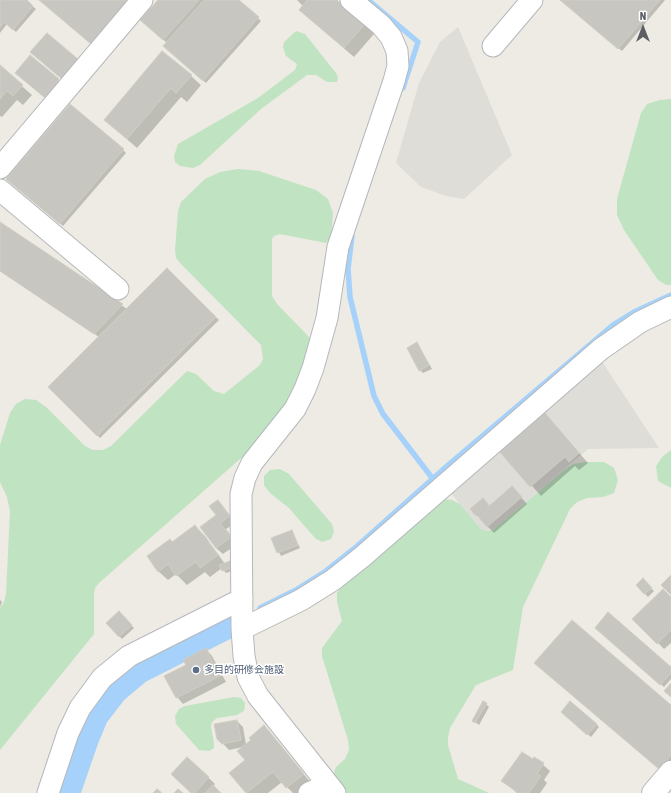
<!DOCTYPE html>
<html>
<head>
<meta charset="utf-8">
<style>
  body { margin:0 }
  #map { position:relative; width:671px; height:793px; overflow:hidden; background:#edebe3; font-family:"Asap Condensed",sans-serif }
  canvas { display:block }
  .north { position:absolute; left:623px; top:8px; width:40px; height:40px; -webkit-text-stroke:3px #fff; paint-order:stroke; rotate:0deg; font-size:11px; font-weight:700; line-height:16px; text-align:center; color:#5b5e63 }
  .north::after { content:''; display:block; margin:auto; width:14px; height:18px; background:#5b5e63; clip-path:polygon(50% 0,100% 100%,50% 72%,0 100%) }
</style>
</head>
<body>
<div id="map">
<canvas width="671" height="793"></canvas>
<div class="north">N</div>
</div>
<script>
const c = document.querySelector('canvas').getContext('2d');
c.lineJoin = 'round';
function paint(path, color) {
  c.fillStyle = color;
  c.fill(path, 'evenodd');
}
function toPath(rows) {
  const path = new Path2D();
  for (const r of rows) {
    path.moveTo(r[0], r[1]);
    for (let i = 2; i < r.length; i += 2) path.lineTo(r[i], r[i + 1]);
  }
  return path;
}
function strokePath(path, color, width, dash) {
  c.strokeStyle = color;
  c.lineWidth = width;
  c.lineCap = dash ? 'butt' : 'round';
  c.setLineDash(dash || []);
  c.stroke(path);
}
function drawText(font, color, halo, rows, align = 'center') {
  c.font = font + ' "Asap Condensed","Noto Sans JP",sans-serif';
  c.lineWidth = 3;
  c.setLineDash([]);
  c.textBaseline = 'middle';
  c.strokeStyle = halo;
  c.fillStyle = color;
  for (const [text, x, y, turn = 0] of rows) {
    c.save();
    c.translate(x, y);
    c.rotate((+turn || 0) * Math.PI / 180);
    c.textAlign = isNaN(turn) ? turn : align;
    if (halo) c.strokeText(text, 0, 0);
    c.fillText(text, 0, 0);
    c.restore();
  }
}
paint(toPath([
  [458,27,512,155,464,199,446,196,421,187,396,163,419,83,440,42],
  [601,360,659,448,588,449,493,530,487,531,481,529,449,491]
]), '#deddd7');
paint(toPath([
  [296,31,305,34,336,73,338,77,337,82,327,82,316,75,307,75,261,109,200,165,193,168,180,166,175,162,174,156,178,144,258,98,295,70,297,64,286,56,283,47,284,42],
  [671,99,671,285,666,285,658,280,624,230,617,215,617,199,641,113,647,104,660,100],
  [238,169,259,171,316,190,328,199,333,213,331,237,326,243,280,234,274,236,272,239,272,296,277,304,310,338,312,342,288,405,256,445,99,583,95,588,94,594,94,634,0,750,0,608,4,602,6,594,10,511,7,497,0,482,0,445,10,413,16,404,25,399,36,400,46,407,85,446,93,450,103,450,111,446,187,371,196,374,214,391,224,394,260,365,263,359,261,345,181,264,176,258,175,250,178,211,181,202,205,179,220,172],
  [671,450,671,487,669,487,658,481,656,466,663,456],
  [586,462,604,462,614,468,618,480,614,493,603,497,587,498,577,502,570,509,523,607,513,670,476,685,450,728,448,737,448,745,458,779,489,793,344,793,333,775,336,767,345,759,349,750,348,740,322,656,322,648,342,621,337,602,337,593,342,586,443,499,452,500,460,504,481,529,487,531,493,530,563,471,573,464],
  [280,469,289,474,332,524,334,532,331,539,322,542,315,538,289,508,270,493,264,485,264,476,270,470],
  [234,697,241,698,245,703,244,711,237,715,217,718,212,722,211,727,214,743,214,748,209,751,199,750,176,724,175,716,179,709,185,706]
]), '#c0e3c2');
paint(toPath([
  [0,0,25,0,36,9,16,32,7,24,0,33],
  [160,0,238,0,261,21,206,83,167,49,167,43,145,23],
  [297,0,336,0,374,34,354,57,310,19,300,10,303,6],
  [561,0,665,0,622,51],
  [30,57,65,86,51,103,23,79],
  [0,67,32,95,23,105,17,100,2,117,0,116],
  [191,76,201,85,187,102,181,97,137,148,105,120],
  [123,150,126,153,63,226,10,181],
  [0,223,127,309,167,269,219,320,100,438,49,387,99,337,0,271],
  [417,343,432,369,423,373,420,370],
  [554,424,588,463,579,470,575,466,541,496,502,452],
  [518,494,527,504,494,533,471,509,486,502,490,507],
  [218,501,236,523,226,529,237,544,223,554,216,548],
  [195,526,205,536,225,564,230,562,235,570,226,573,222,568,210,577,205,572,187,585,176,574,168,580,158,571],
  [292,531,300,548,281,556,272,539],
  [643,580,654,591,648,597,637,585],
  [671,598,671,643,664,649,634,619],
  [0,600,2,602,0,607],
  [119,613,134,628,122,639,107,623],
  [599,630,671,669,671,679,664,687],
  [206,649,212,656,226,682,183,704,177,697,187,666],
  [539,666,671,707,671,761,662,771],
  [486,704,489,707,479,725,473,720],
  [565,715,596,724,599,727,591,737],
  [237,721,243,727,246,745,264,727,312,784,301,793,293,793,282,782,268,793,247,793,231,773,246,760,243,747,229,750,218,738],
  [188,758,215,784,213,787,219,793,192,793],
  [535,758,550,771,544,780,547,783,540,793,517,793,503,781]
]), '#0003');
strokePath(toPath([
  [368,0,418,42,403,88],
  [352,236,348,269,350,297,374,396,383,414,433,479],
  [260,608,296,590,326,571,355,548,447,466,613,325,634,312,671,295]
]), '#a6d1fa', 5.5);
strokePath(toPath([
  [63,793,82,738,92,714,112,688,137,667,228,621]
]), '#a6d1fa', 34);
const building = toPath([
  [0,0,27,0,33,6,13,30,4,22,0,27,0,0],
  [39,0,129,0,91,44,39,0],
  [158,0,199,0,163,40,140,20,158,0],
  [204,0,239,0,259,17,203,81,163,46,204,0],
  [307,0,337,0,365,24,344,48,299,10,307,0],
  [560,0,660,0,618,49,560,0],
  [47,33,79,60,63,80,30,52,47,33],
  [162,51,192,75,176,93,171,88,127,139,104,120,162,51],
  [30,55,59,79,44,97,15,73,30,55],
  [0,65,23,85,13,96,7,91,0,99,0,65],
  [70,104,124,149,60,224,6,179,70,104],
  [0,222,123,304,94,334,0,271,0,222],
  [167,268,216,317,97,436,48,387,167,268],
  [417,342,429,365,419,371,407,348,417,342],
  [545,413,579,453,569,462,565,457,530,487,500,452,545,413],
  [512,486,522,497,487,527,478,516,512,486],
  [483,498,489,505,476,516,470,509,483,498],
  [218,500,230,516,220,523,231,537,216,548,200,527,216,515,209,506,218,500],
  [195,525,218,555,200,568,196,562,176,576,168,564,158,572,147,556,170,539,172,542,195,525],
  [292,530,298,545,277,553,271,538,292,530],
  [230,561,233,567,222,571,219,565,230,561],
  [671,575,671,595,661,585,671,575],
  [643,578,652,588,644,594,636,585,643,578],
  [663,589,671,597,671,630,657,644,632,619,663,589],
  [119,611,132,625,119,637,106,623,119,611],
  [608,612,671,667,671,673,660,685,595,628,608,612],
  [572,620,671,705,671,755,659,769,534,663,572,620],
  [206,648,220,676,176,698,164,676,186,665,183,660,206,648],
  [671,683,671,697,664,691,671,683],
  [483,701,487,703,475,723,472,721,483,701],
  [570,701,597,724,587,735,561,712,570,701],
  [237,720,241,740,222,744,217,739,214,724,237,720],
  [264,725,304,774,286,788,273,772,246,793,229,773,245,760,237,751,251,740,249,738,264,725],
  [522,752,533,759,534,757,544,763,537,774,541,776,529,793,519,793,501,781,522,752],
  [187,757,209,777,195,793,191,793,171,774,187,757],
  [213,785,221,793,205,793,213,785],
  [157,789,162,793,153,793,157,789],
  [178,789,183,793,174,793,178,789]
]);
paint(building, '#c8c6c0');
strokePath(building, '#d1cdc2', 1);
const minor = toPath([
  [493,46,532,0],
  [0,168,142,0],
  [0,190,118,289],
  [242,629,301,600,333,580,362,557,601,349,640,322,671,307],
  [48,793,68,733,80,708,102,678,129,656,242,599],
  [309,793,328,784],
  [335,793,258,696,248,677,244,656,242,629,241,494,245,478,252,463,295,409,305,389,313,368,327,318,338,247,394,81,398,66,397,51,391,37,381,25,351,0]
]);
const tertiary = toPath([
  [653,793,671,772]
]);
strokePath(minor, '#b5b8bc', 23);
strokePath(tertiary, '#b5b8bc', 24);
strokePath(minor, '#fff', 21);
strokePath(tertiary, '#fff', 22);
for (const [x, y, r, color] of [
  [196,670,4,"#5c6f8a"]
]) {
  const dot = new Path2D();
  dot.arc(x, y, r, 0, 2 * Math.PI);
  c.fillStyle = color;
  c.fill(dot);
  strokePath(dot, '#fff', 1.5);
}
drawText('10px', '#4e5e75', '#fff', [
  ["多目的研修会施設",204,670]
], 'left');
</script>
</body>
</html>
